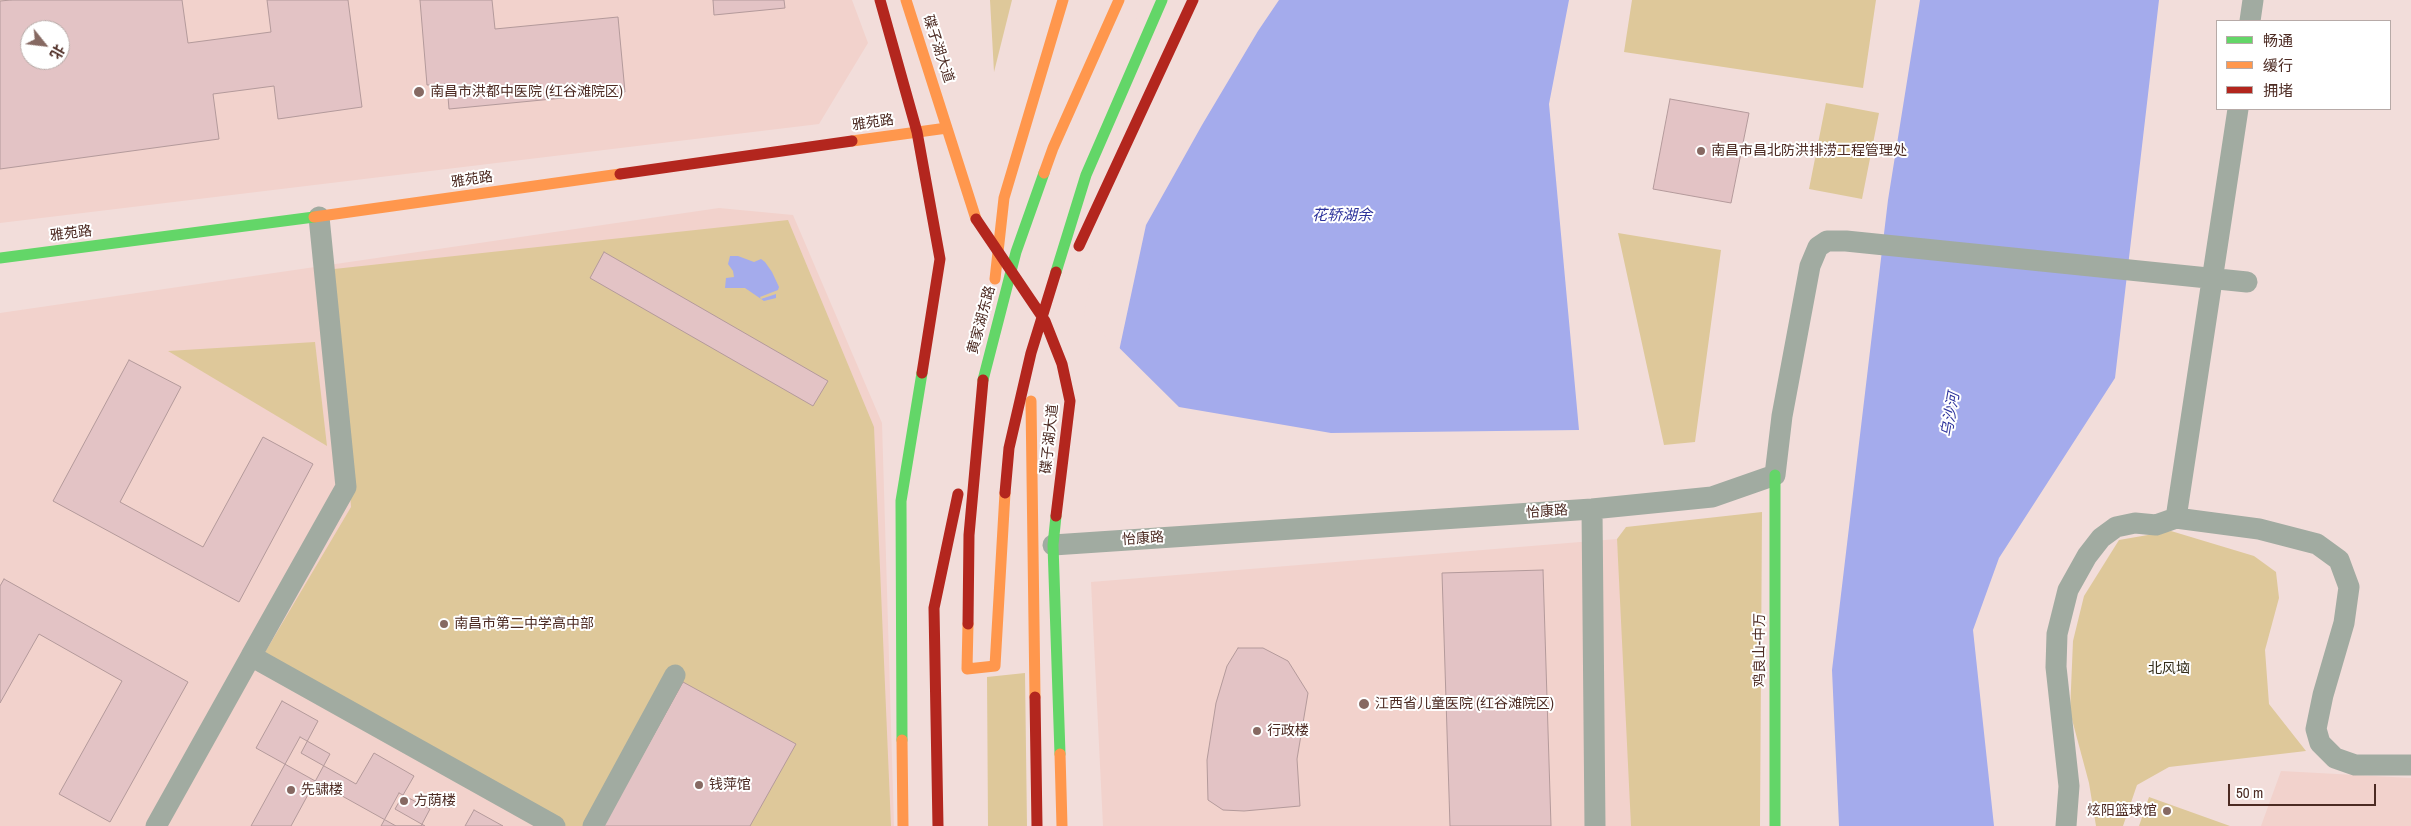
<!DOCTYPE html>
<html>
<head>
<meta charset="utf-8">
<style>
  body { margin:0 }
  #map { position:relative; width:2411px; height:826px; overflow:hidden; background:#f2ddda; font-family:"Archivo Narrow","Noto Sans SC",sans-serif }
  canvas { display:block }
  .legend { position:absolute; left:2216px; top:20px; width:175px; height:90px; box-sizing:border-box; background:#fff; border:1px solid #b7aaa7; margin:0; padding:6px 9px; list-style:none; font-size:15px; color:#4c2a22 }
  .legend li { display:flex; align-items:center; gap:10px; height:25px }
  .legend b { width:25px; border:1px solid #b7aaa7 }
  .north { position:absolute; left:20px; top:20px; width:50px; height:50px; box-sizing:border-box; background:#fff; border:1px solid #b7aaa7; border-radius:50%; rotate:119deg; font-size:14px; font-weight:700; line-height:20px; text-align:center; color:#4c2a22 }
  .north::after { content:''; display:block; margin:auto; width:18px; height:22px; background:#866962; clip-path:polygon(50% 0,100% 100%,50% 72%,0 100%) }
  .scale { position:absolute; left:2228px; top:784px; width:148px; height:22px; box-sizing:border-box; border:2px solid #4c2a22; border-top:0; padding-left:6px; font-size:15px; line-height:18px; white-space:nowrap; color:#4c2a22; -webkit-text-stroke:4px #fff; paint-order:stroke }
</style>
</head>
<body>
<div id="map">
<canvas width="2411" height="826"></canvas>
<ul class="legend">
<li><b style="height:6px;background:#63d668"></b>畅通</li>
<li><b style="height:6px;background:#ff974d"></b>缓行</li>
<li><b style="height:6px;background:#b3261e"></b>拥堵</li>
</ul>
<div class="north">北</div>
<div class="scale">50 m</div>
</div>
<script>
const c = document.querySelector('canvas').getContext('2d');
c.lineJoin = 'round';
function paint(path, color) {
  c.fillStyle = color;
  c.fill(path, 'evenodd');
}
function toPath(rows) {
  const path = new Path2D();
  for (const r of rows) {
    path.moveTo(r[0], r[1]);
    for (let i = 2; i < r.length; i += 2) path.lineTo(r[i], r[i + 1]);
  }
  return path;
}
function strokePath(path, color, width, dash) {
  c.strokeStyle = color;
  c.lineWidth = width;
  c.lineCap = dash ? 'butt' : 'round';
  c.setLineDash(dash || []);
  c.stroke(path);
}
function drawText(font, color, halo, rows, align = 'center') {
  c.font = font + ' "Archivo Narrow","Noto Sans SC",sans-serif';
  c.lineWidth = 4;
  c.setLineDash([]);
  c.textBaseline = 'middle';
  c.strokeStyle = halo;
  c.fillStyle = color;
  for (const [text, x, y, turn = 0] of rows) {
    c.save();
    c.translate(x, y);
    c.rotate((+turn || 0) * Math.PI / 180);
    c.textAlign = isNaN(turn) ? turn : align;
    if (halo) c.strokeText(text, 0, 0);
    c.fillText(text, 0, 0);
    c.restore();
  }
}
paint(toPath([
  [0,0,852,0,868,43,819,124,0,223],
  [30,30,60,30,60,60,30,60],
  [719,208,793,215,882,423,894,826,0,826,0,313],
  [1617,539,1640,826,1103,826,1091,582],
  [2281,771,2411,778,2411,826,2261,826]
]), '#f2d2cc');
paint(toPath([
  [990,0,1012,0,994,72],
  [1632,0,1876,0,1863,88,1624,52],
  [1826,103,1879,113,1862,199,1809,189],
  [788,220,874,427,891,826,566,826,264,654,351,507,334,269],
  [1618,233,1721,250,1695,442,1664,445],
  [315,342,327,446,168,351],
  [1762,512,1760,826,1631,826,1617,539,1626,527],
  [2171,531,2254,556,2276,572,2279,598,2265,650,2269,704,2306,751,2169,767,2137,785,2123,826,2096,826,2089,783,2070,712,2073,641,2084,596,2119,540],
  [1025,673,1027,826,988,826,987,677],
  [2149,797,2230,826,2139,826]
]), '#dec89a');
paint(toPath([
  [1142,0,1569,0,1549,104,1579,430,1331,433,1179,407,1086,315],
  [1920,0,2159,0,2115,378,1999,558,1973,630,1994,826,1839,826,1832,670,1888,200],
  [730,256,738,256,754,262,761,259,765,262,772,272,779,287,778,290,760,297,761,299,776,294,776,298,764,301,745,288,725,288,726,278,734,277,733,271,728,264]
]), '#a4abec');
paint(toPath([
  [1140,0,1279,0,1258,31,1202,125,1146,225,1119,351,1084,315]
]), '#f2ddda');
const building = toPath([
  [11,0,182,0,188,43,271,32,267,0,348,0,362,107,278,119,274,86,213,94,219,139,0,169,0,1,11,0],
  [30,30,60,30,60,60,30,60,30,30],
  [420,0,492,0,495,29,618,17,625,92,449,109,447,84,427,85,420,0],
  [713,0,784,0,785,8,714,15,713,0],
  [1670,99,1749,113,1731,203,1653,189,1670,99],
  [604,252,828,381,813,406,590,278,604,252],
  [129,360,181,387,120,502,203,547,263,437,313,464,239,602,53,501,129,360],
  [1543,570,1551,826,1450,826,1442,573,1543,570],
  [4,579,188,682,110,822,59,794,122,681,39,634,0,703,0,586,4,579],
  [1238,648,1263,648,1288,661,1308,693,1297,759,1300,806,1244,811,1223,810,1208,800,1207,760,1216,703,1227,666,1238,648],
  [683,682,796,744,750,826,603,826,683,682],
  [282,701,318,721,301,753,356,784,374,753,414,776,395,809,425,826,396,826,256,748,282,701],
  [300,737,330,754,291,826,251,826,300,737],
  [399,793,430,809,421,826,381,826,399,793],
  [474,810,503,826,465,826,474,810]
]);
paint(building, '#e3c3c5');
strokePath(building, '#b49a9b', 1);
strokePath(toPath([
  [2250,21,2253,0],
  [1592,509,1595,826],
  [2176,518,2259,529,2317,544,2339,560,2349,587,2344,623,2323,695,2316,729,2320,743,2335,758,2355,765,2411,765],
  [1053,545,1592,509,1712,497,1775,475,1782,416,1810,266,1818,247,1827,241,1846,241,2247,282],
  [251,656,346,487,319,217],
  [156,826,251,656,555,826],
  [593,826,675,675],
  [2066,826,2069,786,2056,667,2057,634,2068,590,2087,556,2101,538,2116,527,2135,523,2156,525,2176,518,2238,109]
]), '#a1aba1', 21);
strokePath(toPath([
  [0,258,314,217],
  [1056,272,1086,175,1162,0],
  [983,380,1016,252,1044,173],
  [1775,475,1775,826],
  [1056,516,1053,545,1060,754],
  [902,740,901,501,922,373]
]), '#63d668', 11);
strokePath(toPath([
  [906,0,976,219],
  [852,141,947,128],
  [1044,173,1053,148,1119,0],
  [314,217,620,174],
  [995,279,1004,198,1063,0],
  [1031,401,1035,697],
  [968,624,967,669,995,666,1005,493],
  [902,740,903,826],
  [1060,754,1062,826]
]), '#ff974d', 11);
strokePath(toPath([
  [880,0,917,132,940,259,922,373],
  [620,174,852,141],
  [976,219,1045,321,1062,364,1070,401,1056,516],
  [1079,246,1193,0],
  [1005,493,1009,448,1031,353,1056,272],
  [968,624,969,535,983,380],
  [1035,697,1037,826],
  [938,826,934,608,958,494]
]), '#b3261e', 11);
for (const [x, y, r, color] of [
  [419,92,6,"#866962"],
  [1701,151,5,"#866962"],
  [444,624,5,"#866962"],
  [1364,704,6,"#866962"],
  [1257,731,5,"#866962"],
  [699,785,5,"#866962"],
  [291,790,5,"#866962"],
  [404,801,5,"#866962"],
  [2167,811,5,"#866962"]
]) {
  const dot = new Path2D();
  dot.arc(x, y, r, 0, 2 * Math.PI);
  c.fillStyle = color;
  c.fill(dot);
  strokePath(dot, '#fff', 2);
}
drawText('14px', '#4c2a22', '#fff', [
  ["碟子湖大道",938,49,72],
  ["雅苑路",873,123,-8],
  ["雅苑路",472,180,-8],
  ["雅苑路",71,234,-7],
  ["黄家湖东路",982,320,-75],
  ["碟子湖大道",1050,439,-84],
  ["怡康路",1547,512,-4],
  ["怡康路",1143,539,-4],
  ["鸡良山-中万",1760,650,-90]
]);
drawText('14px', '#4c2a22', '#fff', [
  ["南昌市洪都中医院 (红谷滩院区)",430,92],
  ["南昌市昌北防洪排涝工程管理处",1711,151],
  ["南昌市第二中学高中部",454,624],
  ["江西省儿童医院 (红谷滩院区)",1375,704],
  ["行政楼",1267,731],
  ["钱萍馆",709,785],
  ["先骕楼",301,790],
  ["方荫楼",414,801],
  ["炫阳篮球馆",2157,811,"right"]
], 'left');
drawText('14px', '#332d19', '#fff', [
  ["北风垴",2169,669]
]);
drawText('italic 15px', '#2c329b', '#fff', [
  ["花轿湖余",1342,216],
  ["乌沙河",1951,415,-80]
]);
</script>
</body>
</html>
